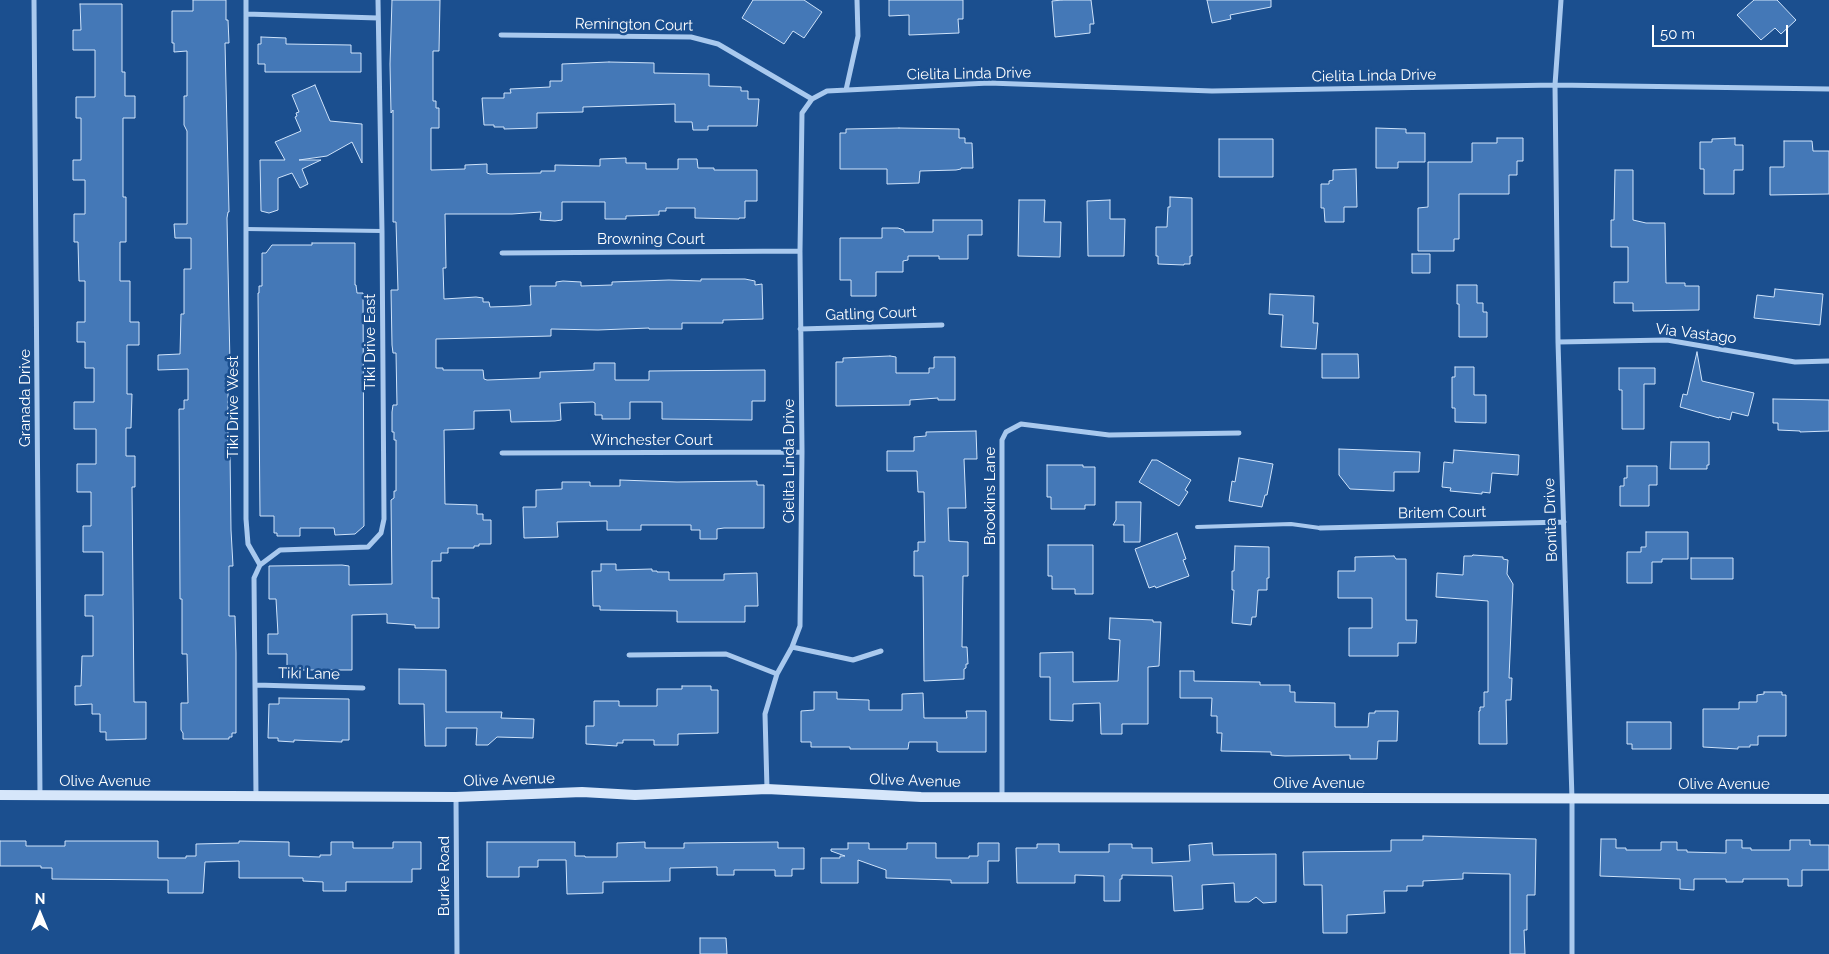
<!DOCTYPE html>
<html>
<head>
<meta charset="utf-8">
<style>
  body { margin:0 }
  #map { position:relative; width:1829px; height:954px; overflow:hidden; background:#1b4f8f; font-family:Raleway,sans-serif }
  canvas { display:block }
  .north { position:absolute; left:15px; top:889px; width:50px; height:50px; -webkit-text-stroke:4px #1b4f8f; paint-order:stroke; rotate:0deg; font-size:14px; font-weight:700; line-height:20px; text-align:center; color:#fff }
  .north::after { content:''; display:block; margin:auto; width:18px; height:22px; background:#fff; clip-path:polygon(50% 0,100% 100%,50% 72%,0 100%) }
  .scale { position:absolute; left:1652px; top:25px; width:136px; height:22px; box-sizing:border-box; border:2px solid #fff; border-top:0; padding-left:6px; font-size:15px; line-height:18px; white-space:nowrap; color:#fff; -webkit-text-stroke:4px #1b4f8f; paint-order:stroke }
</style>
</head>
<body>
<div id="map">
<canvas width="1829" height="954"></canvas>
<div class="north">N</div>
<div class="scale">50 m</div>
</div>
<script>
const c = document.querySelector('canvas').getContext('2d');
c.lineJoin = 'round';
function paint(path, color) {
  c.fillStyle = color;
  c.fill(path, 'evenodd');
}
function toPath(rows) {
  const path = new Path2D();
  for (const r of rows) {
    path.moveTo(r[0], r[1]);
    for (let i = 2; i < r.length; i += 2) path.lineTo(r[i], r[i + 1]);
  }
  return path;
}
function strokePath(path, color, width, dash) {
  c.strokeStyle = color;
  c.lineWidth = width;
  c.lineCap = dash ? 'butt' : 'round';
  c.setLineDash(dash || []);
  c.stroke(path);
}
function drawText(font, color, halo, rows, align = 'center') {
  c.font = font + ' Raleway,sans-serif';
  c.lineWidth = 5;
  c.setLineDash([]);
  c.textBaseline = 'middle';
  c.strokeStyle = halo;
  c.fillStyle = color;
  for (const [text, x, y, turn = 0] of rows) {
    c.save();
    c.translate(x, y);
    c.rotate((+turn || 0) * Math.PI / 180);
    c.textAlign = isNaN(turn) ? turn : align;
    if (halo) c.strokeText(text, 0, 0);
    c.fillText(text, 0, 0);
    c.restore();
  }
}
const building = toPath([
  [193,0,226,0,226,20,228,20,229,43,225,43,229,212,228,212,227,218,230,365,230,385,228,385,228,444,229,453,230,453,231,530,233,566,229,566,229,616,235,616,236,653,236,733,232,733,232,737,229,737,229,739,183,739,183,733,181,730,181,703,188,703,187,654,182,654,182,599,180,599,179,409,184,409,184,400,188,400,188,369,158,370,158,355,180,354,181,314,184,314,184,269,191,269,191,238,175,238,174,224,187,224,187,131,184,125,184,96,187,96,187,51,174,52,174,43,172,43,172,11,193,11,193,0],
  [392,0,440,0,439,51,433,51,433,101,436,101,436,108,439,108,439,128,431,128,431,170,465,169,465,165,487,164,487,173,490,174,541,173,541,171,555,171,555,165,600,166,600,159,626,158,626,163,646,163,646,169,678,169,678,159,697,159,698,168,714,168,714,170,757,170,757,201,745,201,745,218,739,218,739,219,695,218,695,208,666,208,666,211,659,211,659,215,626,216,626,219,605,219,605,202,562,202,562,220,555,221,540,220,541,212,512,214,445,214,446,268,443,268,444,299,476,297,483,298,483,302,489,302,490,307,518,306,531,305,530,286,556,286,556,282,563,281,581,282,581,286,612,285,612,282,669,280,701,281,701,279,745,279,755,281,755,285,762,284,763,319,723,320,723,323,682,323,682,329,649,329,649,328,598,330,551,329,551,336,436,339,436,368,443,368,443,370,483,370,484,379,487,380,540,378,540,372,594,370,594,363,615,363,615,380,649,380,649,371,765,370,765,401,752,401,752,420,662,419,662,402,630,402,630,419,602,419,602,415,595,415,595,403,593,402,560,403,561,420,555,421,511,422,510,410,474,411,474,429,444,430,445,504,477,505,477,514,483,514,483,520,491,520,491,544,479,544,479,546,474,546,474,548,448,548,448,553,441,553,441,561,432,561,432,598,439,598,439,628,415,628,415,625,387,623,387,614,352,615,352,670,287,670,287,654,268,654,268,634,278,634,276,599,269,599,269,566,342,565,349,566,349,585,392,584,391,500,394,498,394,491,396,491,396,440,394,440,394,432,392,432,392,412,393,405,397,405,396,353,393,353,392,345,391,290,398,290,396,222,393,222,393,110,391,113,390,64,392,0],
  [753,0,804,0,822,12,804,38,793,31,784,44,742,18,753,0],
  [889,0,963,0,963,19,958,19,959,33,909,35,909,15,889,16,889,0],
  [1062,0,1091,0,1094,24,1090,24,1090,33,1055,37,1052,1,1062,0],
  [1207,0,1271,0,1271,7,1230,15,1231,19,1212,23,1207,0],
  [1754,0,1777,0,1796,20,1781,34,1775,28,1761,40,1737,15,1754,0],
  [80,4,122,4,122,72,125,72,125,96,135,96,135,118,123,118,123,197,126,197,126,242,120,242,120,281,130,281,130,322,139,322,139,345,127,345,127,394,132,394,131,428,126,428,126,456,135,456,135,487,132,487,134,702,146,702,146,739,106,740,106,732,100,732,100,714,92,714,92,704,75,705,75,686,81,686,82,656,93,656,93,616,85,616,85,595,103,595,103,552,83,552,83,526,91,526,91,492,77,492,77,464,96,464,96,429,74,429,74,402,94,402,94,368,85,368,85,342,77,342,77,322,85,322,85,281,79,281,78,242,74,242,74,214,85,214,85,180,73,180,73,160,81,160,81,118,76,118,76,97,95,97,95,50,73,50,73,30,81,30,80,4],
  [261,37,286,38,286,44,351,45,351,53,361,53,361,72,265,72,265,64,258,64,258,44,261,44,261,37],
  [609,62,654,63,654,73,709,74,709,86,741,87,741,91,748,91,748,99,759,99,757,126,708,126,708,130,693,130,692,122,675,122,675,104,583,107,583,112,537,113,537,128,504,129,504,127,494,127,494,125,484,125,482,98,504,98,504,93,511,93,510,89,550,87,550,81,562,81,562,64,609,62],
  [315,85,330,121,362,124,362,163,352,142,327,156,299,160,321,160,302,169,308,184,300,188,292,173,278,178,278,210,269,213,261,211,260,160,285,160,275,142,301,131,295,117,297,116,296,113,299,112,292,95,315,85],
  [899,128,959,129,959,138,965,138,965,143,972,143,973,168,961,168,961,169,956,170,920,171,919,183,887,184,887,169,840,169,840,133,846,133,846,129,899,128],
  [1376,128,1406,129,1406,133,1425,133,1425,162,1398,162,1398,168,1376,168,1376,128],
  [1497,138,1523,138,1523,161,1517,161,1517,175,1509,175,1509,194,1459,194,1459,239,1454,239,1454,251,1418,251,1418,208,1428,207,1428,162,1472,162,1472,143,1497,143,1497,138],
  [1735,138,1735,145,1743,145,1743,170,1734,170,1734,194,1704,194,1704,169,1700,169,1700,142,1712,142,1712,139,1735,138],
  [1219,139,1273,139,1273,177,1219,177,1219,139],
  [1784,141,1812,141,1813,151,1829,151,1829,194,1770,195,1770,167,1784,167,1784,141],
  [1356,169,1357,207,1344,207,1344,222,1325,222,1324,208,1321,208,1321,184,1329,184,1329,181,1333,180,1333,170,1356,169],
  [1615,170,1633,170,1633,220,1646,223,1665,223,1666,283,1685,283,1685,286,1699,286,1699,310,1633,311,1633,303,1614,303,1614,282,1628,282,1628,247,1611,247,1611,220,1614,220,1615,170],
  [1170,197,1192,198,1192,256,1190,256,1190,264,1184,264,1184,265,1158,264,1158,256,1156,256,1156,227,1167,227,1168,207,1170,207,1170,197],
  [1019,200,1045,200,1044,222,1061,222,1060,257,1018,256,1019,200],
  [1110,200,1110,219,1125,219,1124,256,1088,256,1087,201,1110,200],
  [933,220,982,220,982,235,968,235,968,259,939,259,939,256,908,256,908,260,903,261,903,272,876,272,876,296,851,296,851,280,840,280,840,238,882,238,882,228,898,228,904,230,904,232,933,232,933,220],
  [312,243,355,243,355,285,356,285,357,293,363,293,364,526,355,534,335,535,334,528,300,528,300,536,277,536,277,533,274,533,274,516,260,516,258,293,259,293,259,286,262,286,262,253,266,253,272,245,312,245,312,243],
  [1412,254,1430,254,1430,273,1412,273,1412,254],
  [1457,285,1477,285,1477,303,1483,303,1483,312,1487,312,1487,337,1459,337,1459,304,1457,304,1457,285],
  [1775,289,1823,294,1820,325,1754,318,1757,295,1774,297,1775,289],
  [1270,294,1314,296,1313,323,1318,323,1316,349,1281,347,1283,315,1269,314,1270,294],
  [1697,352,1702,381,1754,393,1748,416,1732,412,1730,420,1719,417,1719,418,1680,407,1683,394,1687,395,1697,352],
  [1322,354,1358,354,1359,378,1322,378,1322,354],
  [890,356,896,357,896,373,929,373,929,368,934,368,934,357,955,357,955,400,938,400,938,398,910,400,910,405,836,406,836,362,843,362,843,358,890,356],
  [1455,367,1474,367,1474,395,1486,395,1486,423,1455,422,1455,408,1452,408,1452,377,1455,377,1455,367],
  [1619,368,1655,368,1655,384,1644,384,1644,429,1622,429,1622,390,1619,390,1619,368],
  [1773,399,1829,400,1829,431,1800,432,1800,431,1778,430,1778,423,1773,423,1773,399],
  [976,431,977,459,964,459,966,508,948,508,949,541,968,542,968,576,963,576,962,647,967,647,968,664,966,664,966,668,964,669,964,679,924,681,923,576,914,576,914,551,918,551,918,542,925,542,924,492,918,492,917,471,887,471,887,451,914,451,914,437,926,436,926,432,976,431],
  [1671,442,1709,442,1709,465,1707,465,1707,469,1670,469,1671,442],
  [1339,449,1420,452,1419,472,1394,472,1394,491,1350,489,1339,475,1339,449],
  [1454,450,1519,455,1518,475,1492,473,1490,493,1482,492,1482,494,1450,491,1451,488,1442,487,1444,462,1453,463,1454,450],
  [1239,458,1273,464,1267,495,1265,495,1262,507,1229,501,1232,481,1235,482,1239,458],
  [1152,460,1157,460,1191,480,1185,490,1188,492,1179,506,1139,482,1152,460],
  [1047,465,1083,465,1083,467,1095,467,1095,505,1085,505,1085,509,1051,509,1051,497,1047,497,1047,465],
  [1627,466,1657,466,1657,485,1649,485,1649,506,1620,506,1620,486,1624,486,1624,478,1627,478,1627,466],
  [620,480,677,482,757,481,757,485,764,485,764,528,724,528,717,529,717,539,700,539,700,530,691,530,691,525,641,525,641,530,607,530,607,521,557,522,558,537,524,538,523,507,536,507,536,490,562,489,562,482,590,482,590,486,620,486,620,480],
  [1116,502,1141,502,1140,542,1124,542,1124,525,1113,525,1116,520,1116,502],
  [1646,532,1688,532,1688,559,1662,559,1662,562,1652,562,1652,583,1627,583,1627,552,1641,552,1641,547,1646,547,1646,532],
  [1177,533,1186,559,1183,560,1189,576,1156,588,1155,586,1149,588,1135,549,1177,533],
  [1048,545,1093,545,1093,594,1075,594,1075,589,1052,589,1052,576,1048,576,1048,545],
  [1235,546,1269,547,1269,578,1267,578,1267,590,1258,590,1256,617,1252,617,1251,625,1232,623,1234,590,1232,590,1232,571,1234,571,1235,546],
  [1473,555,1503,557,1503,559,1508,560,1507,574,1513,584,1509,678,1512,678,1511,700,1506,700,1507,744,1479,744,1479,711,1480,711,1480,707,1484,707,1484,692,1488,692,1488,601,1436,597,1437,573,1463,575,1464,556,1472,556,1473,555],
  [1394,556,1396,559,1406,559,1406,620,1417,620,1416,643,1398,643,1398,656,1349,656,1349,628,1372,628,1372,598,1338,598,1338,571,1355,571,1355,557,1394,556],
  [1691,558,1733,558,1733,579,1691,579,1691,558],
  [601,564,616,564,616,570,652,569,652,571,657,571,657,572,669,572,669,580,724,580,724,574,757,573,758,606,745,606,745,622,677,622,677,611,600,610,600,606,593,606,592,571,601,571,601,564],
  [1110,618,1153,620,1153,622,1161,622,1159,666,1148,667,1148,724,1122,724,1122,734,1101,734,1100,703,1073,704,1073,721,1050,720,1050,677,1040,677,1040,653,1073,652,1073,682,1118,681,1120,640,1109,639,1110,618],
  [399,669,446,670,446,712,502,712,501,718,534,719,533,738,497,737,488,745,476,745,477,728,446,728,446,746,425,746,424,704,399,704,399,669],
  [1180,671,1194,671,1194,681,1260,682,1260,685,1290,685,1290,692,1295,692,1295,702,1335,703,1335,727,1368,727,1369,713,1375,713,1375,711,1398,711,1397,741,1378,741,1377,759,1350,759,1350,755,1285,756,1271,755,1271,752,1221,751,1222,733,1217,733,1217,716,1211,716,1212,698,1180,698,1180,671],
  [682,686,711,686,711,690,718,690,718,733,678,734,678,745,654,745,654,740,623,740,623,743,617,743,617,746,586,744,586,726,594,726,594,701,619,701,619,706,657,706,657,689,682,689,682,686],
  [814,692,837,692,837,699,869,700,869,710,902,710,902,694,923,693,924,718,967,718,966,711,986,711,986,752,939,752,937,751,937,742,909,742,908,749,850,749,850,747,811,747,811,742,801,742,801,711,814,710,814,692],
  [1764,692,1782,692,1782,695,1786,695,1786,736,1758,736,1758,745,1750,745,1750,747,1738,747,1738,749,1703,747,1703,709,1739,709,1739,702,1757,702,1757,695,1764,694,1764,692],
  [279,698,349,699,349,740,342,740,342,742,294,740,294,742,278,741,278,738,268,738,269,704,279,704,279,698],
  [1627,722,1671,722,1671,749,1632,749,1632,744,1627,744,1627,722],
  [1423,836,1536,839,1535,895,1527,895,1527,930,1524,930,1525,954,1510,954,1510,874,1463,873,1463,879,1423,881,1423,886,1407,886,1407,891,1384,891,1385,913,1347,915,1347,933,1323,933,1322,885,1304,885,1303,852,1391,851,1391,840,1423,840,1423,836],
  [1601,839,1616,839,1616,848,1626,848,1626,850,1661,850,1661,842,1677,842,1677,850,1687,850,1687,852,1726,853,1726,840,1742,840,1742,848,1751,848,1751,850,1790,850,1790,840,1810,840,1810,845,1829,845,1829,870,1802,870,1802,886,1788,886,1788,879,1743,879,1743,882,1726,882,1726,879,1694,879,1694,890,1680,889,1680,879,1600,876,1601,839],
  [0,841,26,841,26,846,65,846,65,841,158,841,158,858,186,858,186,856,196,856,196,844,239,843,239,841,289,842,289,856,320,857,320,855,331,855,331,842,353,842,353,848,393,848,393,842,421,842,421,869,412,869,412,882,346,882,346,891,323,891,323,882,303,881,303,878,239,878,239,861,205,862,203,893,168,893,168,880,52,879,52,868,41,868,41,866,0,866,0,841],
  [487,842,575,842,575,856,585,856,585,857,617,857,617,843,645,842,645,848,684,848,684,843,778,842,778,848,804,848,804,869,792,869,792,876,775,876,775,870,734,870,734,875,717,875,717,867,670,868,670,881,603,882,603,893,567,894,566,860,538,860,538,867,519,867,519,877,487,877,487,842],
  [848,843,869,843,869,849,907,849,907,843,936,843,936,858,969,858,969,856,978,856,978,843,999,843,999,861,988,861,988,883,951,883,951,880,886,878,886,870,858,860,858,883,821,883,821,858,840,858,840,856,845,856,831,851,831,849,848,849,848,843],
  [1212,843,1213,855,1276,854,1276,902,1263,903,1256,897,1249,902,1235,902,1234,883,1202,885,1203,909,1174,911,1172,876,1122,875,1122,879,1120,879,1120,901,1104,901,1104,876,1075,875,1075,883,1017,883,1016,848,1037,848,1037,844,1059,844,1059,852,1109,852,1109,844,1132,844,1132,848,1152,848,1152,863,1190,861,1189,845,1212,843],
  [700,938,726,938,727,954,700,954,700,938]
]);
paint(building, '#4478b7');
strokePath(building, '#cfe3fa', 1);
strokePath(toPath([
  [246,229,382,231],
  [1197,527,1291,524,1320,528]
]), '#a9c9ee', 4);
strokePath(toPath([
  [34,0,40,795],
  [246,0,246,519,248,544,260,565],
  [1561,0,1555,85,1558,342,1572,799,1572,954],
  [246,14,378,18],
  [501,35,691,37,718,44,812,99],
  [846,90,858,36,857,0],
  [502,253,800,251],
  [800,329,942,325],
  [1558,342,1667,340,1795,362,1829,361],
  [502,453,802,452],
  [1320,528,1564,522],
  [792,647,853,660,881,651],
  [629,655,726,654,777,674],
  [256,685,363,688],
  [767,789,765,714,777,674,792,647,800,626,802,452,800,251,802,113,812,99,827,91,989,83,1212,91,1555,85,1829,89],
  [256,796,254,578,260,565,280,550,368,547,381,533,384,519,382,231,378,0],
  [456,797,457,954],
  [1002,797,1002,440,1006,432,1021,424,1109,435,1239,433]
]), '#a9c9ee', 5);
strokePath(toPath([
  [0,795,456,797,582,792,635,795,767,789,921,797,1829,799]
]), '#d6e6fa', 10);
drawText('15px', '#fff', '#1b4f8f', [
  ["Remington Court",634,25,1],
  ["Cielita Linda Drive",969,74,-1],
  ["Cielita Linda Drive",1374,76,-1],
  ["Browning Court",651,239],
  ["Gatling Court",871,314,-2],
  ["Via Vastago",1696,334,7],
  ["Tiki Drive East",370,342,-90],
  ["Granada Drive",25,398,-90],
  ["Tiki Drive West",233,407,-90],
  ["Winchester Court",652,440],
  ["Cielita Linda Drive",789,461,-90],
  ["Brookins Lane",990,496,-90],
  ["Britem Court",1442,513,-1],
  ["Bonita Drive",1551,520,-92],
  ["Tiki Lane",309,674,1],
  ["Olive Avenue",509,780,-2],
  ["Olive Avenue",105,781],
  ["Olive Avenue",915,781,2],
  ["Olive Avenue",1319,783],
  ["Olive Avenue",1724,784],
  ["Burke Road",444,876,-90]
]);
</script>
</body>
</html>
